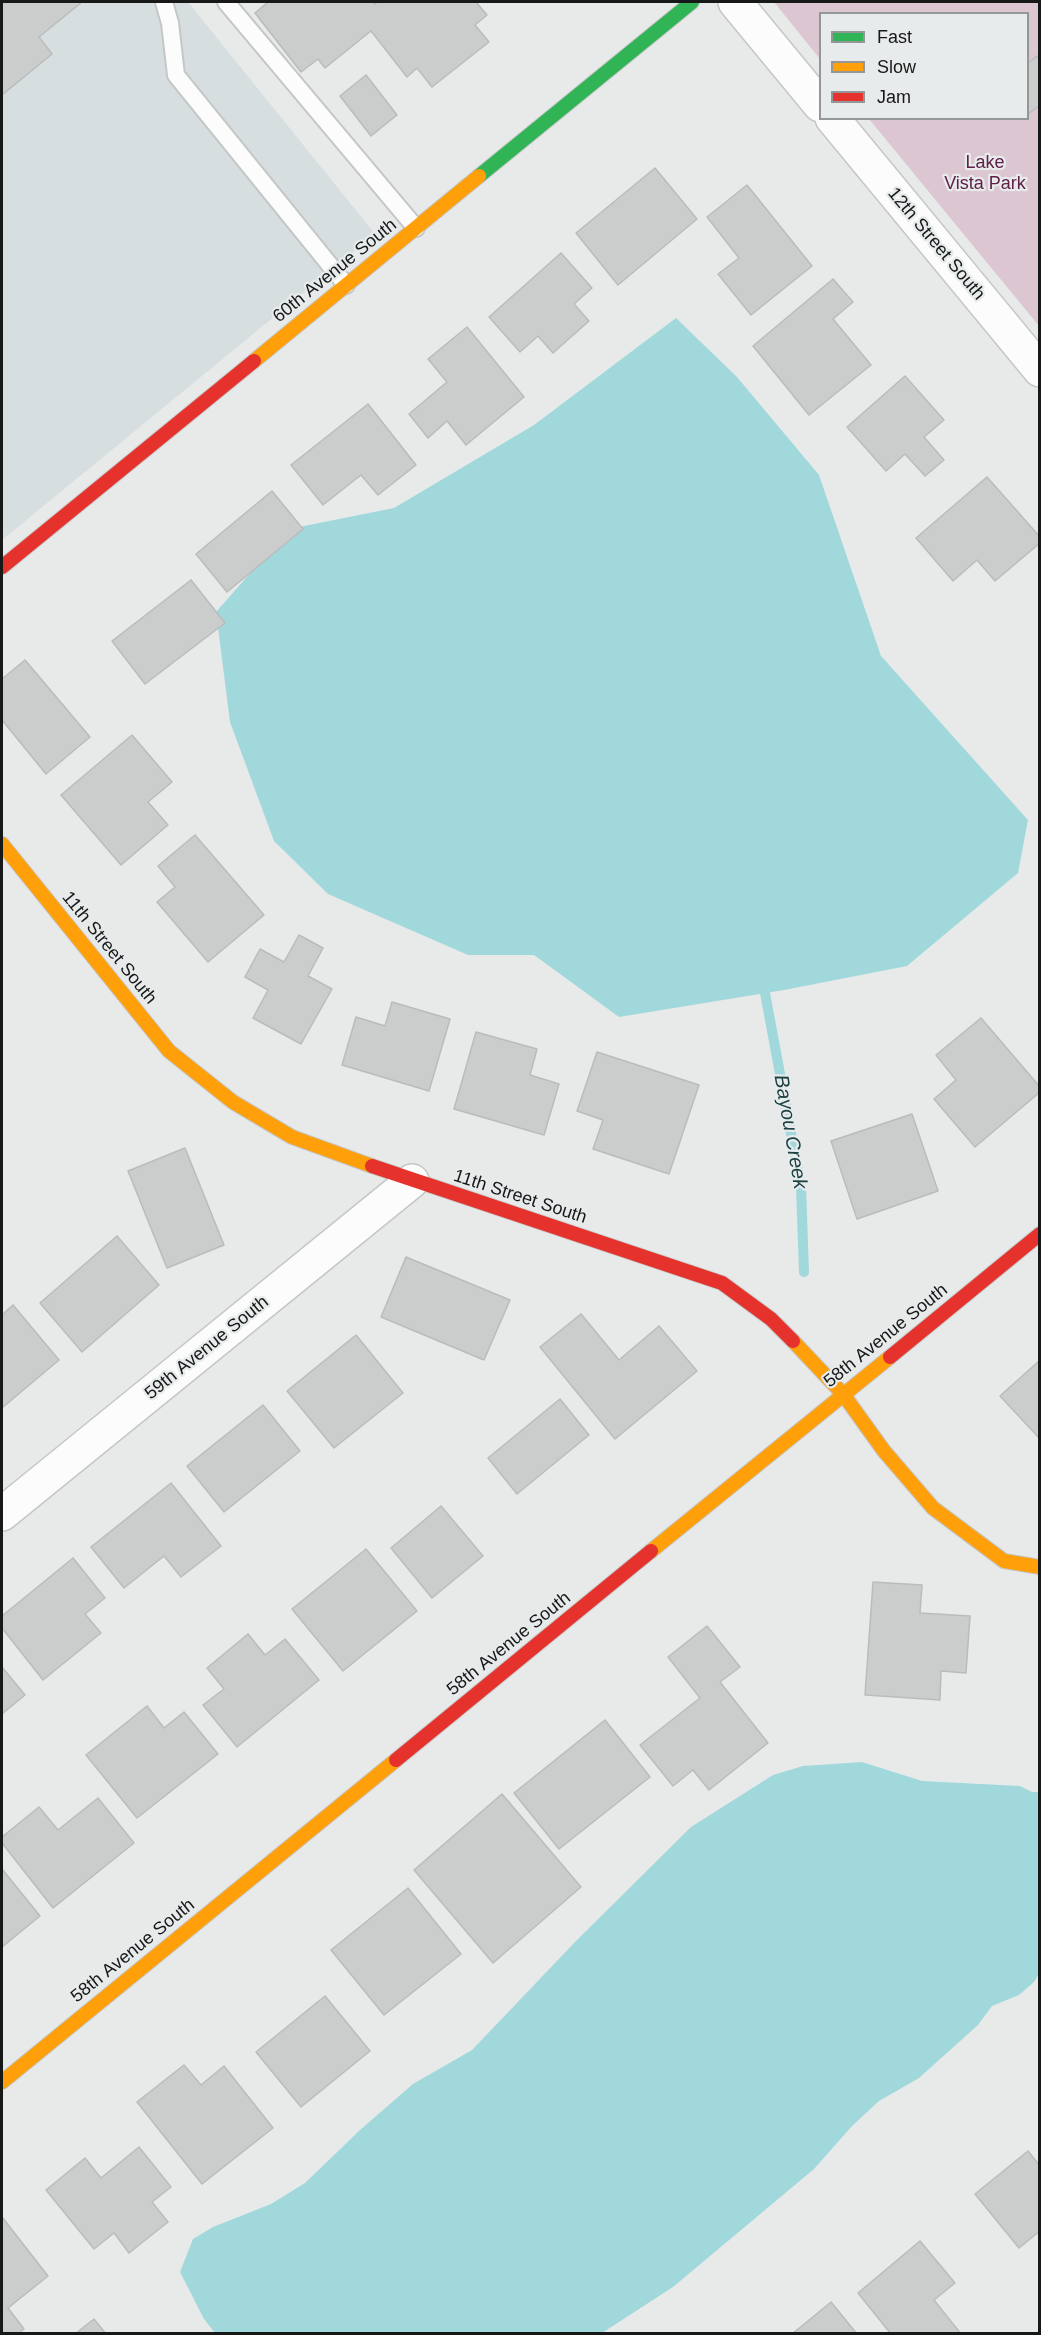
<!DOCTYPE html>
<html>
<head>
<meta charset="utf-8">
<style>
  body { margin:0 }
  #map { position:relative; width:1041px; height:2335px; overflow:hidden; background:#e8eaea; font-family:Arial,sans-serif }
  canvas { display:block }
  .frame { position:absolute; inset:0; border:3px solid #171818; pointer-events:none }
  .legend { position:absolute; left:819px; top:12px; width:210px; height:108px; box-sizing:border-box; background:#e7ebeb; border:2px solid #949797; margin:0; padding:8px 10px; list-style:none; font-size:18px; color:#171818 }
  .legend li { display:flex; align-items:center; gap:12px; height:30px }
  .legend b { width:30px; border:2px solid #949797 }
</style>
</head>
<body>
<div id="map">
<canvas width="1041" height="2335"></canvas>
<div class="frame"></div>
<ul class="legend">
<li><b style="height:8px;background:#30b455"></b>Fast</li>
<li><b style="height:8px;background:#ff9f0a"></b>Slow</li>
<li><b style="height:8px;background:#e5322d"></b>Jam</li>
</ul>
</div>
<script>
const c = document.querySelector('canvas').getContext('2d');
c.lineJoin = 'round';
function paint(path, color) {
  c.fillStyle = color;
  c.fill(path, 'evenodd');
}
function toPath(rows) {
  const path = new Path2D();
  for (const r of rows) {
    path.moveTo(r[0], r[1]);
    for (let i = 2; i < r.length; i += 2) path.lineTo(r[i], r[i + 1]);
  }
  return path;
}
function strokePath(path, color, width, dash) {
  c.strokeStyle = color;
  c.lineWidth = width;
  c.lineCap = dash ? 'butt' : 'round';
  c.setLineDash(dash || []);
  c.stroke(path);
}
function drawText(font, color, halo, rows, align = 'center') {
  c.font = font + ' Arial,sans-serif';
  c.lineWidth = 4.5;
  c.setLineDash([]);
  c.textBaseline = 'middle';
  c.strokeStyle = halo;
  c.fillStyle = color;
  for (const [text, x, y, turn = 0] of rows) {
    c.save();
    c.translate(x, y);
    c.rotate((+turn || 0) * Math.PI / 180);
    c.textAlign = isNaN(turn) ? turn : align;
    if (halo) c.strokeText(text, 0, 0);
    c.fillText(text, 0, 0);
    c.restore();
  }
}
paint(toPath([
  [2,2,188,2,375,234,2,540]
]), '#d6dedf');
paint(toPath([
  [774,2,1039,2,1039,326,869,119,1028,118,1028,14,820,14,820,59]
]), '#dcc6d2');
paint(toPath([
  [676,318,737,377,819,475,881,656,1028,820,1018,873,907,966,784,990,619,1017,534,955,468,955,328,894,274,841,230,722,216,612,289,529,394,508,534,425],
  [862,1762,922,1781,1020,1786,1032,1792,1039,1792,1040,1972,1034,1982,1019,1995,992,2006,978,2025,919,2078,879,2101,852,2126,814,2169,673,2287,602,2333,215,2333,204,2319,180,2272,193,2239,213,2227,271,2204,305,2183,360,2130,413,2084,472,2050,576,1941,691,1827,773,1775,803,1766]
]), '#a1d8db');
strokePath(toPath([
  [765,993,801,1187,804,1272]
]), '#a1d8db', 10);
const building = toPath([
  [2,2,82,2,39,37,52,54,2,95,2,2],
  [268,2,372,2,375,4,378,2,476,2,487,15,475,25,489,42,432,87,417,68,407,77,371,31,325,68,318,59,301,72,255,13,268,2],
  [1037,56,1040,59,1040,105,1028,114,1028,63,1037,56],
  [366,75,397,115,371,136,340,96,366,75],
  [655,168,697,219,618,285,576,233,655,168],
  [747,185,812,266,751,315,718,274,739,258,707,217,747,185],
  [561,253,592,288,574,304,589,321,553,353,538,336,520,352,489,317,561,253],
  [833,279,853,302,833,319,871,365,809,415,753,346,833,279],
  [467,327,524,397,466,445,447,421,428,438,409,414,447,382,428,359,467,327],
  [905,376,944,420,924,437,944,460,925,476,905,454,886,471,847,427,905,376],
  [368,404,416,465,378,495,361,475,323,505,291,465,368,404],
  [987,477,1040,537,1040,543,995,581,977,560,953,581,916,538,987,477],
  [272,491,303,529,227,592,196,554,272,491],
  [191,580,225,623,145,684,112,641,191,580],
  [25,660,90,737,46,774,2,720,2,679,25,660],
  [132,735,172,782,148,802,168,825,121,865,61,795,132,735],
  [195,835,264,915,208,962,157,902,175,887,158,866,195,835],
  [299,935,323,948,308,976,332,989,301,1044,253,1018,268,990,245,977,260,949,284,962,299,935],
  [392,1002,450,1019,429,1091,342,1065,356,1017,385,1026,392,1002],
  [981,1018,1040,1087,1040,1092,975,1147,934,1099,956,1080,936,1055,981,1018],
  [476,1032,537,1049,530,1075,559,1084,544,1135,454,1109,476,1032],
  [597,1052,699,1085,669,1174,593,1149,603,1120,577,1111,597,1052],
  [912,1114,938,1191,857,1219,831,1141,912,1114],
  [185,1148,224,1245,167,1268,128,1171,185,1148],
  [117,1236,159,1285,82,1352,40,1303,117,1236],
  [406,1257,510,1300,484,1360,381,1317,406,1257],
  [13,1305,59,1360,2,1408,2,1315,13,1305],
  [581,1314,619,1360,659,1326,697,1371,615,1439,540,1347,581,1314],
  [356,1335,403,1393,334,1448,287,1391,356,1335],
  [1040,1360,1040,1439,1000,1396,1040,1360],
  [560,1399,589,1435,517,1494,488,1458,560,1399],
  [263,1405,300,1451,224,1512,187,1466,263,1405],
  [171,1483,221,1546,181,1577,164,1556,124,1588,91,1547,171,1483],
  [441,1506,483,1556,432,1598,391,1548,441,1506],
  [366,1549,417,1611,343,1671,292,1609,366,1549],
  [73,1558,105,1598,85,1614,101,1633,43,1680,2,1628,2,1616,73,1558],
  [873,1582,922,1585,920,1613,970,1616,966,1673,941,1671,940,1700,865,1695,873,1582],
  [707,1626,740,1667,720,1682,768,1743,709,1790,693,1770,673,1786,640,1745,700,1698,668,1657,707,1626],
  [248,1634,265,1655,285,1639,319,1680,237,1747,203,1705,224,1689,207,1668,248,1634],
  [2,1667,25,1695,2,1714,2,1667],
  [147,1706,164,1728,184,1712,218,1754,137,1818,86,1755,147,1706],
  [605,1720,650,1777,559,1849,514,1793,605,1720],
  [502,1794,581,1887,493,1963,414,1870,502,1794],
  [98,1798,134,1843,53,1908,2,1843,2,1837,39,1807,58,1830,98,1798],
  [2,1869,40,1916,2,1947,2,1869],
  [408,1888,461,1954,384,2015,331,1950,408,1888],
  [325,1996,370,2051,301,2107,256,2052,325,1996],
  [184,2065,201,2085,224,2066,273,2128,202,2184,137,2102,184,2065],
  [139,2147,171,2187,152,2202,168,2222,129,2253,114,2233,94,2249,46,2190,85,2158,101,2178,139,2147],
  [1028,2151,1040,2166,1040,2231,1019,2248,975,2194,1028,2151],
  [2,2217,48,2276,8,2308,24,2329,18,2334,2,2334,2,2217],
  [920,2241,955,2283,934,2300,961,2334,891,2334,858,2293,920,2241],
  [831,2302,857,2334,792,2334,831,2302],
  [94,2319,106,2334,75,2334,94,2319]
]);
paint(building, '#cbcdcd');
strokePath(building, '#babcbc', 1.5);
const lane = toPath([
  [164,2,170,23,176,75,346,285],
  [226,2,416,228]
]);
const street = toPath([
  [735,2,820,105],
  [832,118,1040,370],
  [2,1514,412,1181]
]);
const fast = toPath([
  [479,176,692,2]
]);
const slow = toPath([
  [254,361,479,176],
  [2,844,169,1051,233,1102,292,1137,372,1166],
  [793,1341,843,1394,884,1451,933,1508,1004,1561,1040,1567],
  [651,1551,890,1357],
  [2,2082,396,1760]
]);
const jam = toPath([
  [2,567,254,361],
  [372,1166,722,1283,771,1319,793,1341],
  [890,1357,1040,1234],
  [396,1760,651,1551]
]);
strokePath(lane, '#c5c7c7', 20);
strokePath(street, '#c5c7c7', 36);
strokePath(fast, '#c5c7c7', 16);
strokePath(slow, '#c5c7c7', 16);
strokePath(jam, '#c5c7c7', 16);
strokePath(lane, '#fcfcfc', 16);
strokePath(street, '#fcfcfc', 33);
strokePath(fast, '#30b455', 14);
strokePath(slow, '#ff9f0a', 14);
strokePath(jam, '#e5322d', 14);
drawText('18px', '#602049', '#e7ebeb', [
  ["Lake",985,163],
  ["Vista Park",985,184]
]);
drawText('18px', '#171818', '#e7ebeb', [
  ["12th Street South",936,244,50],
  ["60th Avenue South",335,271,-39],
  ["11th Street South",109,948,51],
  ["11th Street South",520,1197,18],
  ["58th Avenue South",886,1336,-39],
  ["59th Avenue South",207,1348,-39],
  ["58th Avenue South",509,1644,-39],
  ["58th Avenue South",133,1951,-39]
]);
drawText('italic 20px', '#1c4143', '#e7ebeb', [
  ["Bayou Creek",790,1132,80]
]);
</script>
</body>
</html>
